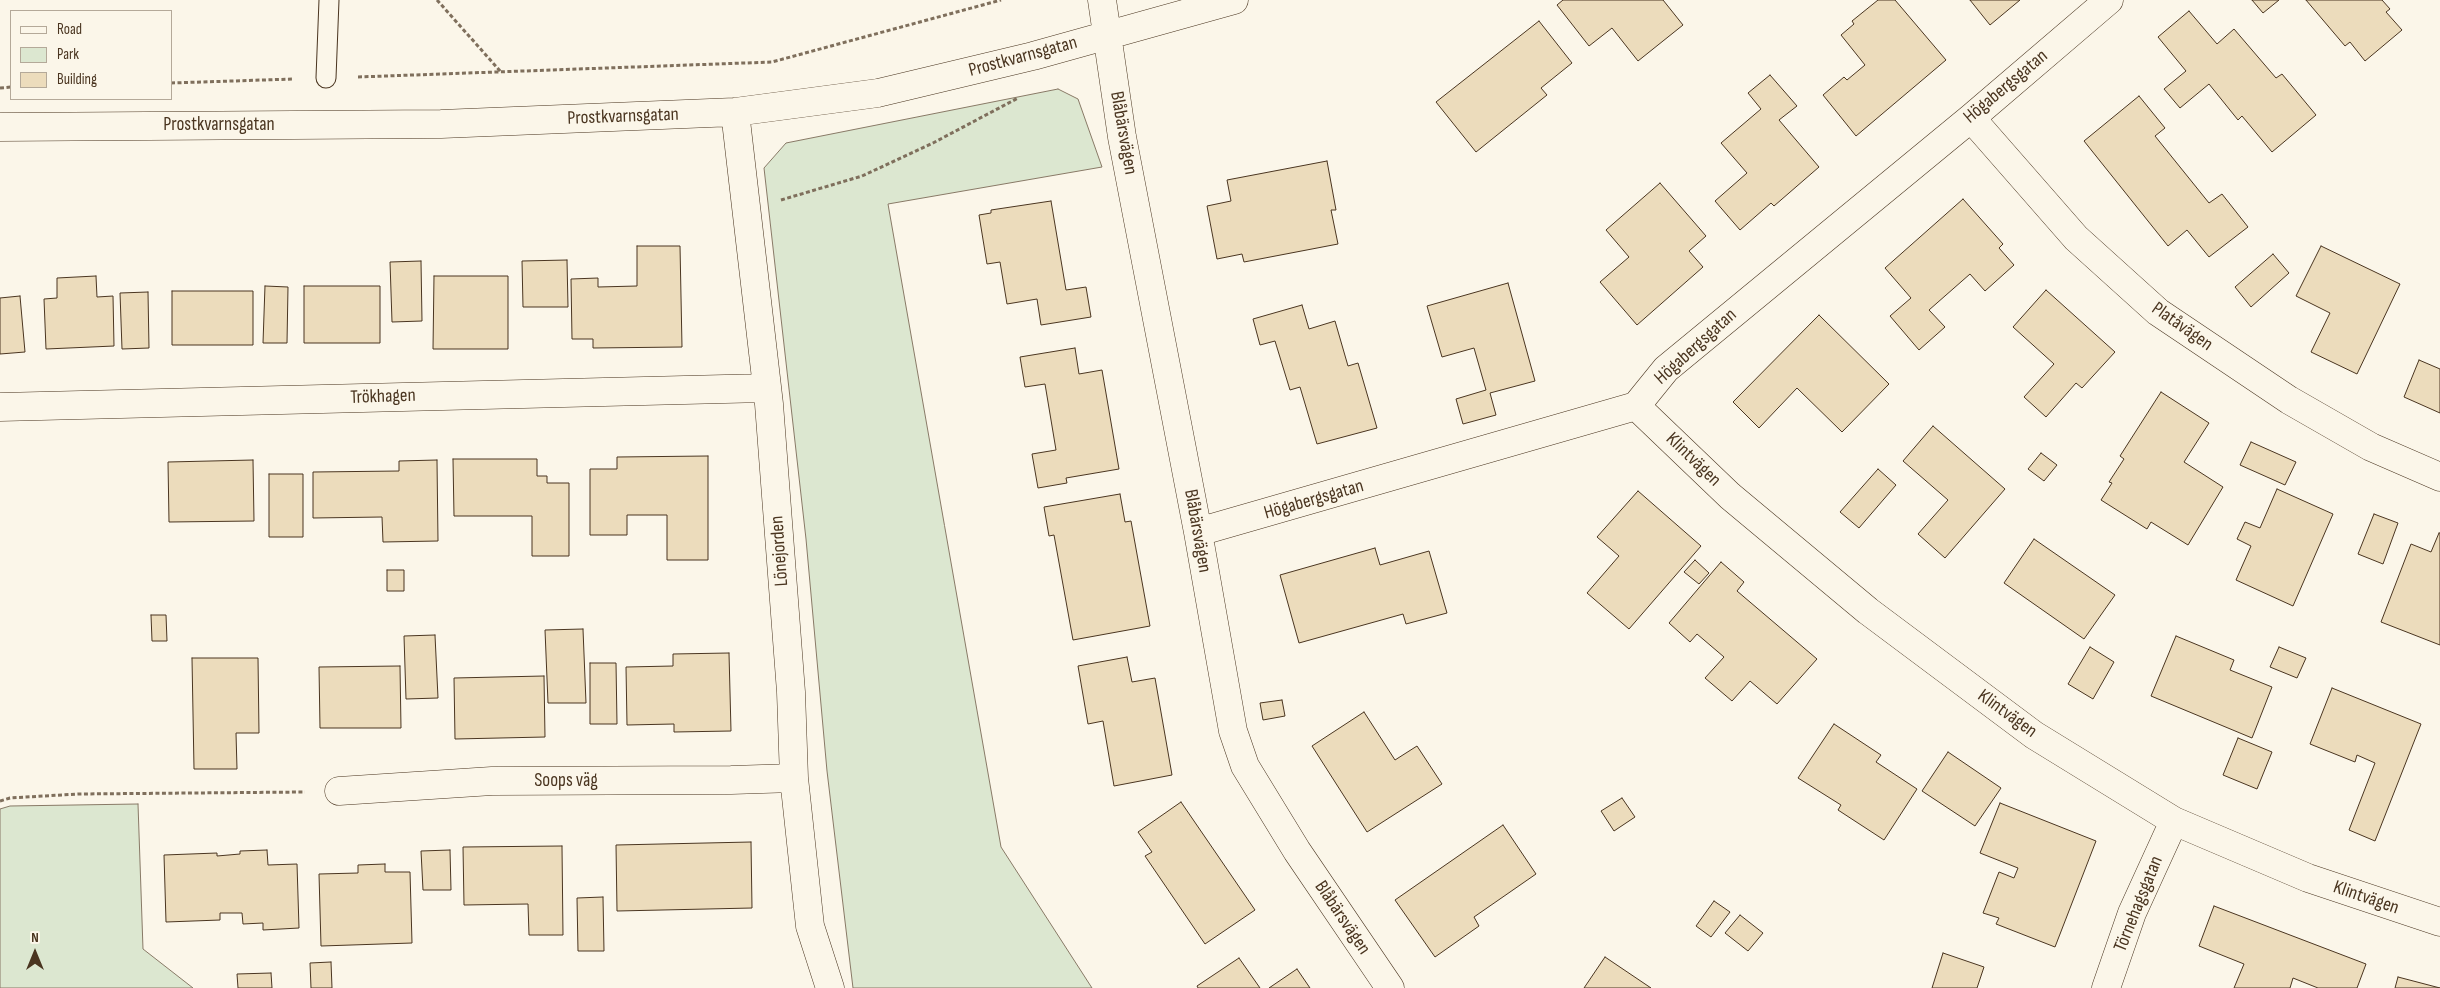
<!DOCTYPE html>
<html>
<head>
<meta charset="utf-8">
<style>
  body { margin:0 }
  #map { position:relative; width:2440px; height:988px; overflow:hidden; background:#fbf6e9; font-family:"Sofia Sans Condensed",sans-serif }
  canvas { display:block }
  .legend { position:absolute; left:10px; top:10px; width:162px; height:90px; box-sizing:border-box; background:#fbf6e9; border:1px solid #b4a999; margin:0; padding:6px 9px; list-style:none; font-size:15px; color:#4a3520 }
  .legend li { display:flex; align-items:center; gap:10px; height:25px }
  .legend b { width:25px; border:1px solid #b4a999 }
  .north { position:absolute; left:10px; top:928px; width:50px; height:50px; -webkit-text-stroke:4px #fbf6e9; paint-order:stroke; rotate:0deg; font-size:14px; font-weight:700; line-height:20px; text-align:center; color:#4a3520 }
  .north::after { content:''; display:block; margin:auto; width:18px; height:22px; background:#4a3520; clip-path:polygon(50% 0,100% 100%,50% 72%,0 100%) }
</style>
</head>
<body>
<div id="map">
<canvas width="2440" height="988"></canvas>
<ul class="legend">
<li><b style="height:6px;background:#fbf6e9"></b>Road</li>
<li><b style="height:14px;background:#dce7d0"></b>Park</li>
<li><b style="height:14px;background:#ecdcbc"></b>Building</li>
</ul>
<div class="north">N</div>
</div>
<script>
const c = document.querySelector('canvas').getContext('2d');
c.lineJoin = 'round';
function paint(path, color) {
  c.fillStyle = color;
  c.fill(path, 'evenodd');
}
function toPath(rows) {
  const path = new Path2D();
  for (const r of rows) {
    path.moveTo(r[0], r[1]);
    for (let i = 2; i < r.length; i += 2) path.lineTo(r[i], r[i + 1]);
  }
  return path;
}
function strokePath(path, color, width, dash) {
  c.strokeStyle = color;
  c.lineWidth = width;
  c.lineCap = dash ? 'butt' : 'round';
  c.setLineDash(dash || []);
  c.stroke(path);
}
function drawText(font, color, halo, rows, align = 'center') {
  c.font = font + ' "Sofia Sans Condensed",sans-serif';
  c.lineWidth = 4;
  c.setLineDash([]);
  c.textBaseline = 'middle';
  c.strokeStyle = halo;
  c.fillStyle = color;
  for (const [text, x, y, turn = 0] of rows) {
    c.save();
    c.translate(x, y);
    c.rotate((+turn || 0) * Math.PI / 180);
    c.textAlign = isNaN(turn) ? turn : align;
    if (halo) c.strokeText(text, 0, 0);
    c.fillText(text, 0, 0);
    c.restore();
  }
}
const green = toPath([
  [1058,89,1078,99,1102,167,888,204,1001,847,1092,988,853,988,827,771,806,539,764,168,786,143,1058,89],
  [138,804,143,949,193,988,0,988,0,809,10,806,138,804]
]);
paint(green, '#dce7d0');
strokePath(green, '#887966', 1);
const building = toPath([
  [1563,0,1663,0,1683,25,1638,61,1612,28,1589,46,1557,5,1563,0],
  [1878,0,1895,0,1946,60,1856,136,1823,95,1844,77,1847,80,1865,65,1841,35,1854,24,1852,21,1878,0],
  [1970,0,2020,0,1990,25,1970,0],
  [2252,0,2279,0,2263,13,2252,0],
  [2306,0,2382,0,2390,9,2386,12,2402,30,2365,61,2350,42,2345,46,2306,0],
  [2189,11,2217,44,2234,29,2276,78,2282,74,2316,115,2272,152,2242,116,2238,120,2209,84,2180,108,2164,89,2186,71,2158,37,2189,11],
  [1539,21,1572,63,1541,88,1547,95,1476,152,1436,102,1539,21],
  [1770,75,1797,106,1779,120,1819,167,1774,206,1771,203,1740,230,1715,201,1747,173,1721,143,1761,109,1748,93,1770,75],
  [2139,96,2165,128,2155,136,2209,203,2222,194,2248,227,2209,257,2187,230,2168,246,2084,141,2139,96],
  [1327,161,1336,210,1331,210,1338,244,1244,262,1242,254,1217,259,1207,206,1231,201,1227,180,1327,161],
  [1660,183,1706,236,1689,251,1703,267,1637,325,1600,282,1629,257,1606,230,1660,183],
  [1963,199,2003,244,1999,248,2014,265,1985,291,1970,274,1929,310,1945,327,1919,350,1890,316,1911,298,1885,268,1963,199],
  [1051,201,1066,290,1086,287,1091,317,1041,325,1037,299,1007,304,1000,262,987,264,979,215,991,213,991,210,1051,201],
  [637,246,680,246,682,347,593,348,593,339,572,339,571,279,598,278,598,287,637,286,637,246],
  [2321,246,2400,284,2357,374,2311,352,2330,313,2296,296,2321,246],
  [2273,254,2289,273,2251,307,2235,287,2273,254],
  [567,260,568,307,523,307,522,261,567,260],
  [421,261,422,321,392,322,390,262,421,261],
  [96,276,97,297,113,296,114,346,46,349,44,299,57,298,57,278,96,276],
  [434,276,508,276,508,349,433,349,434,276],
  [1508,283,1535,381,1490,393,1496,415,1463,424,1456,399,1486,390,1474,348,1442,357,1427,306,1508,283],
  [265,286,288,287,287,343,263,343,265,286],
  [304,286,380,286,380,343,304,343,304,286],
  [2046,290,2115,352,2082,388,2076,383,2046,417,2024,397,2054,364,2013,327,2046,290],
  [172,291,253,291,253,345,172,345,172,291],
  [148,292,149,348,122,349,120,293,148,292],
  [20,296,25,352,0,354,0,298,20,296],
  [1302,305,1309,329,1335,321,1348,366,1358,363,1377,428,1317,444,1300,387,1290,390,1275,341,1260,345,1253,319,1302,305],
  [1819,315,1889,384,1842,432,1797,388,1759,428,1733,402,1819,315],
  [1075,348,1079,374,1102,370,1119,469,1066,478,1067,483,1038,488,1032,454,1056,450,1045,384,1025,387,1020,357,1075,348],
  [2419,360,2440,369,2440,413,2404,397,2419,360],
  [2161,392,2209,423,2184,462,2223,487,2188,545,2151,522,2147,529,2101,500,2112,483,2109,482,2124,459,2120,456,2161,392],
  [1933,426,2005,489,1945,558,1918,534,1948,500,1903,461,1933,426],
  [2251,442,2296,462,2285,485,2240,465,2251,442],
  [2041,453,2057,465,2044,481,2028,469,2041,453],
  [708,456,708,560,667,560,667,515,627,515,627,535,590,535,590,469,617,469,617,457,708,456],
  [453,459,537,459,537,476,547,476,547,483,569,483,569,556,532,556,532,516,454,516,453,459],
  [253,460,254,521,169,522,168,462,253,460],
  [437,460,438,541,383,542,382,517,313,518,313,472,399,471,399,461,437,460],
  [1878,469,1896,485,1859,528,1840,512,1878,469],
  [269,474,303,474,303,537,269,537,269,474],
  [2277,489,2333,514,2293,606,2236,580,2251,546,2237,539,2245,522,2260,528,2277,489],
  [1638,491,1701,546,1629,629,1587,593,1619,556,1597,537,1638,491],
  [1120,494,1125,522,1131,521,1150,626,1073,640,1054,535,1049,536,1044,507,1120,494],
  [2374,514,2398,523,2383,564,2358,554,2374,514],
  [2439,533,2440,533,2440,645,2381,622,2411,544,2431,552,2439,533],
  [2034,539,2115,595,2084,639,2004,583,2034,539],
  [1375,548,1380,565,1429,551,1447,613,1406,624,1403,614,1299,643,1280,575,1375,548],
  [1695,560,1709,573,1699,584,1684,572,1695,560],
  [1721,562,1744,582,1737,591,1817,659,1777,704,1750,681,1732,701,1705,678,1724,657,1697,634,1690,642,1669,623,1721,562],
  [387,570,404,570,404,591,387,591,387,570],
  [151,615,166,615,167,641,152,641,151,615],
  [583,629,586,703,548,703,545,630,583,629],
  [435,635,438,698,406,699,404,636,435,635],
  [2176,636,2234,660,2230,670,2272,687,2252,738,2151,696,2176,636],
  [2090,647,2114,662,2093,699,2068,684,2090,647],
  [2279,647,2306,658,2297,678,2270,667,2279,647],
  [729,653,731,731,674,732,674,724,627,725,626,667,673,666,673,654,729,653],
  [1127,657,1132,682,1155,678,1172,775,1114,786,1103,721,1088,724,1078,666,1127,657],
  [192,658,258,658,259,733,236,733,237,769,194,769,192,658],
  [590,663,616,663,617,724,590,724,590,663],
  [400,666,401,728,320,728,319,667,400,666],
  [544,676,545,737,455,739,454,678,544,676],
  [2332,688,2421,724,2375,841,2349,830,2375,763,2357,755,2355,762,2310,744,2332,688],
  [1282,700,1285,716,1263,720,1260,703,1282,700],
  [1364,712,1395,760,1417,746,1442,784,1367,832,1312,746,1364,712],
  [1834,724,1881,755,1876,762,1917,789,1884,840,1838,810,1841,805,1798,778,1834,724],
  [2238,738,2272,752,2257,789,2223,775,2238,738],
  [1948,752,2001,788,1975,826,1922,791,1948,752],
  [1622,798,1635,817,1614,831,1601,811,1622,798],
  [1181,802,1255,910,1205,944,1145,856,1152,852,1138,832,1181,802],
  [2000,803,2096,841,2055,947,1996,924,1999,918,1983,913,1999,872,2014,878,2018,868,1980,853,2000,803],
  [1503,825,1536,874,1474,917,1479,926,1435,957,1395,900,1503,825],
  [751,842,752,908,617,911,616,845,751,842],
  [562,846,563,935,529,935,528,904,464,905,463,847,562,846],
  [267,850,268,865,297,864,299,928,263,930,263,923,243,924,242,913,220,913,220,920,166,922,164,855,217,853,217,856,240,854,240,851,267,850],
  [450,850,451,890,423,890,421,851,450,850],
  [385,864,385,872,410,872,412,943,321,946,319,874,358,873,358,865,385,864],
  [603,897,604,951,578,951,577,898,603,897],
  [1714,901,1730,912,1711,937,1696,926,1714,901],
  [2214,906,2366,964,2357,988,2318,988,2293,978,2290,988,2234,988,2244,964,2199,946,2214,906],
  [1740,915,1763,933,1748,951,1725,933,1740,915],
  [1943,953,1984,967,1977,988,1932,988,1943,953],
  [1605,957,1651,988,1584,988,1605,957],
  [1239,958,1260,988,1198,988,1197,986,1239,958],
  [331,962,332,988,311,988,310,963,331,962],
  [1297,969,1310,988,1269,988,1297,969],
  [271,973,272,988,238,988,237,974,271,973],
  [2398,977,2440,988,2395,988,2398,977]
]);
paint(building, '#ecdcbc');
strokePath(building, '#4a3520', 1);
const service = toPath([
  [326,78,329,0]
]);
const minor = toPath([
  [1102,0,1122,137,1198,532,1233,731,1245,766,1297,851,1390,988],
  [735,112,769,404,791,692,794,778,810,926,830,988],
  [1971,118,2076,238,2158,312,2289,400,2371,447,2440,477],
  [0,127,441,124,735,112,878,93,1033,56,1234,0],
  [1636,406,1730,496,1868,611,2034,735,2174,821,2308,878,2440,922],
  [0,407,765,388],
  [1198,532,1636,406,1666,369,1971,118,2109,0],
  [339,791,492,781,731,780,794,778],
  [2106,988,2132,913,2174,821]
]);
strokePath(service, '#4a3520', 21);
strokePath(minor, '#4a3520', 29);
strokePath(toPath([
  [437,0,501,72],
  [358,77,772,62,1001,0],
  [171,83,294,79],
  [0,88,11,87],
  [781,200,862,176,933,143,1018,98],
  [0,801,10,798,79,794,305,792]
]), '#7f6f5c', 3, [4, 2.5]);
strokePath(service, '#fbf6e9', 19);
strokePath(minor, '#fbf6e9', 28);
drawText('19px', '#4a3520', '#fbf6e9', [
  ["Prostkvarnsgatan",1023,57,-15],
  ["Högabergsgatan",2006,87,-40],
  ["Prostkvarnsgatan",623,117,-2],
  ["Prostkvarnsgatan",219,125],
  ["Blåbärsvägen",1123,133,80],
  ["Platåvägen",2182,327,35],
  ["Högabergsgatan",1696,347,-42],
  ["Trökhagen",383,397,-2],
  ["Klintvägen",1693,460,44],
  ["Högabergsgatan",1314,500,-16],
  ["Blåbärsvägen",1197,531,80],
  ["Lönejorden",780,551,-94],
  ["Klintvägen",2007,714,36],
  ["Soops väg",566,781],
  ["Klintvägen",2366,898,19],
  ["Törnehagsgatan",2139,904,-68],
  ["Blåbärsvägen",1342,918,56]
]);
</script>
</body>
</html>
